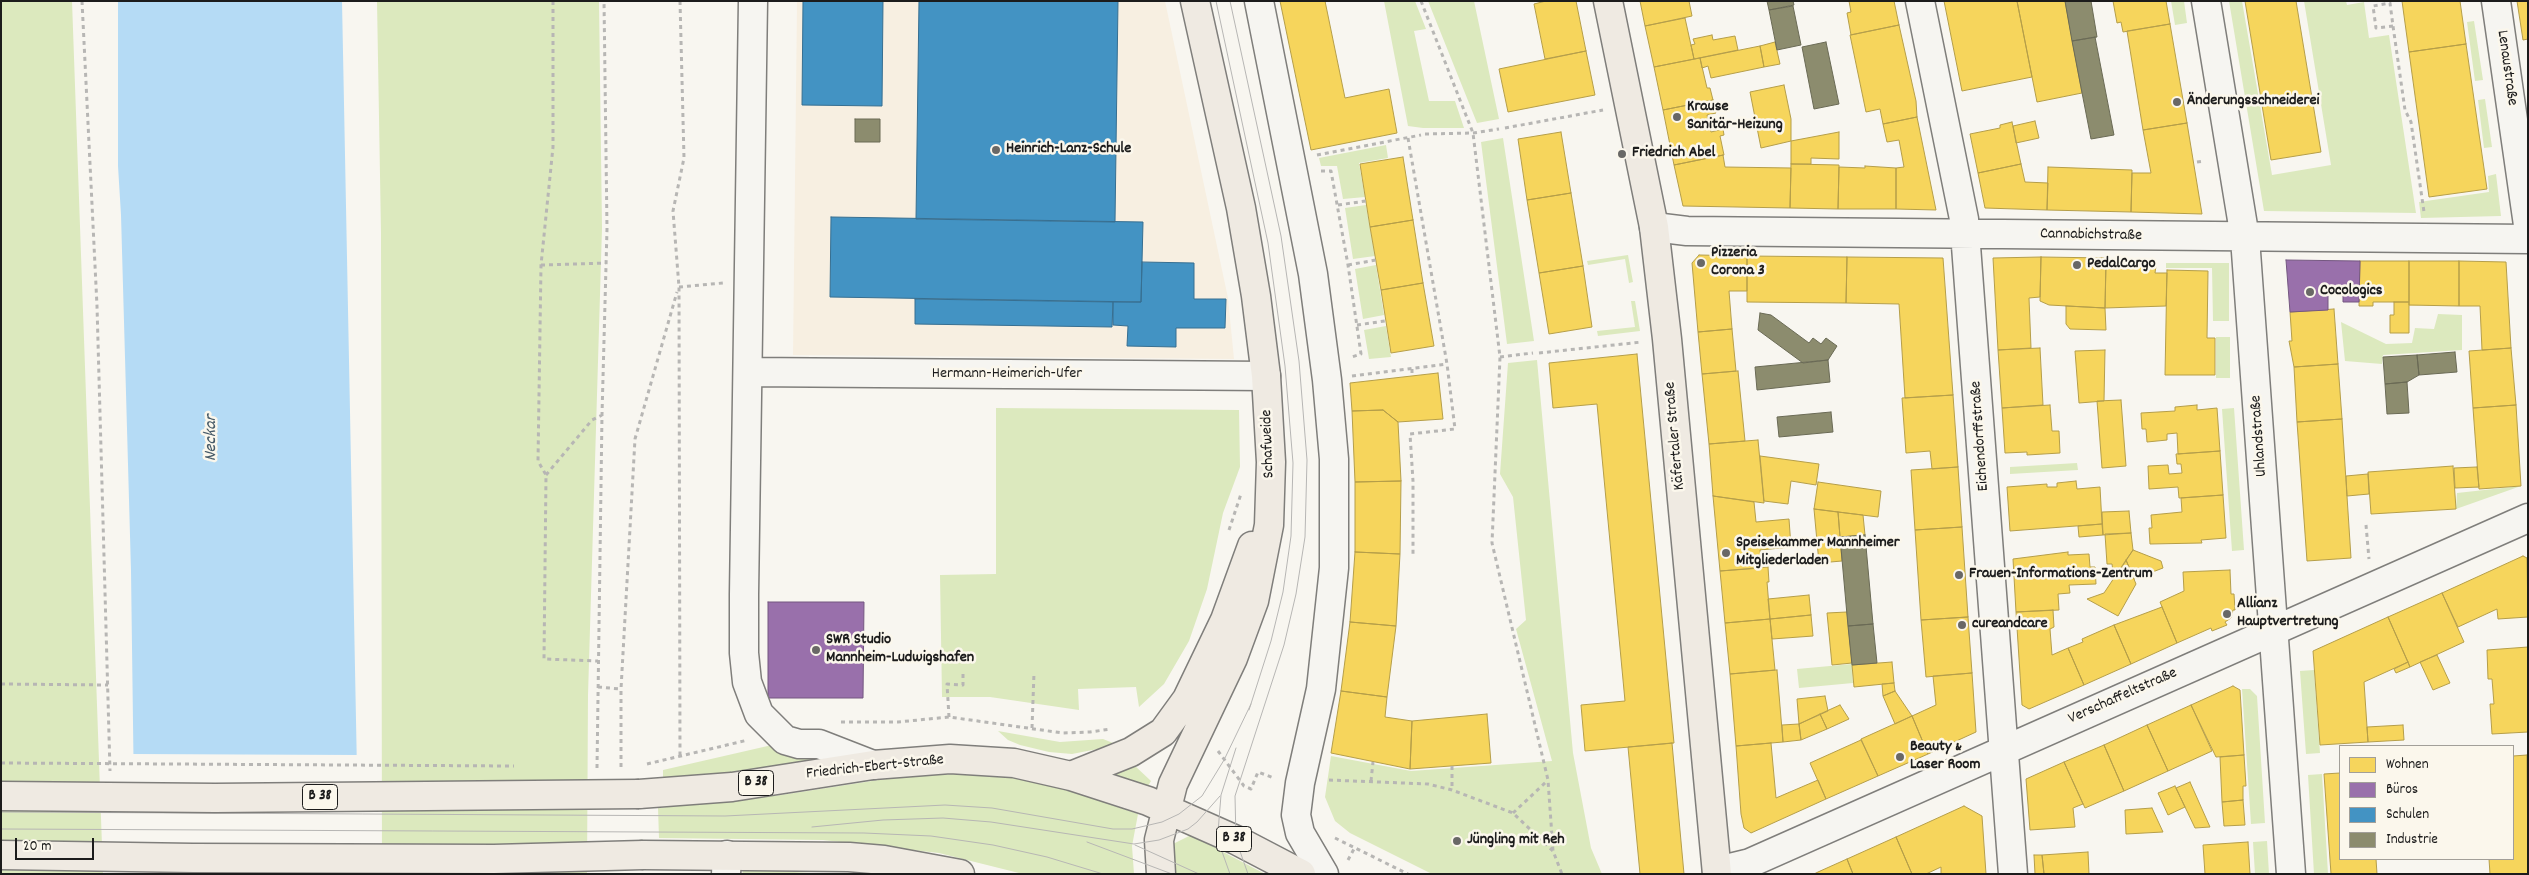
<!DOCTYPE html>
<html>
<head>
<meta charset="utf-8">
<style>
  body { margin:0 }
  #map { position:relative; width:2529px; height:875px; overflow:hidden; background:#f8f6f0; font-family:Dekko,sans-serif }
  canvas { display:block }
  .frame { position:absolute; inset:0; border:2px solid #1c1c1c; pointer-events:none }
  .legend { position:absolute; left:2339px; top:745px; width:175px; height:115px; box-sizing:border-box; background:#fbf7ec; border:1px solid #a29f99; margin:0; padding:6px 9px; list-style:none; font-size:15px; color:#1c1c1c }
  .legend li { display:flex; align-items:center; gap:10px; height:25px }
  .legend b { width:25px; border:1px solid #a29f99 }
  .scale { position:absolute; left:15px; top:838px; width:79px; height:22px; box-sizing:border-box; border:2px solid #1c1c1c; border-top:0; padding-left:6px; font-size:15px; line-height:18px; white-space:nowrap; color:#1c1c1c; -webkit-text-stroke:4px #fbf7ec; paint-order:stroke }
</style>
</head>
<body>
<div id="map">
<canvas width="2529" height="875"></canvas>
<div class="frame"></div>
<ul class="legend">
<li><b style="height:14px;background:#f6d55c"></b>Wohnen</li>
<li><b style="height:14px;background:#9970ab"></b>Büros</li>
<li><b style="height:14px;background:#4393c3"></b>Schulen</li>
<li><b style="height:14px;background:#8c8c6e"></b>Industrie</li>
</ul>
<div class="scale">20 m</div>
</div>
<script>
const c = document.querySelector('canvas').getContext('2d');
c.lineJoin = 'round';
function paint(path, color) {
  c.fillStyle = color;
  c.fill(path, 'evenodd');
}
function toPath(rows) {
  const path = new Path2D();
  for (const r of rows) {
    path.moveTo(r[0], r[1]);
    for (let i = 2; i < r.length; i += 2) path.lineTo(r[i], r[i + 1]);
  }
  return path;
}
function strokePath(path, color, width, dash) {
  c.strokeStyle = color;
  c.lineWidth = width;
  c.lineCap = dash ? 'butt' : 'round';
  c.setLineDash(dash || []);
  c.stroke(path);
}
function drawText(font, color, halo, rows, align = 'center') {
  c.font = font + ' Dekko,sans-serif';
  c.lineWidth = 5;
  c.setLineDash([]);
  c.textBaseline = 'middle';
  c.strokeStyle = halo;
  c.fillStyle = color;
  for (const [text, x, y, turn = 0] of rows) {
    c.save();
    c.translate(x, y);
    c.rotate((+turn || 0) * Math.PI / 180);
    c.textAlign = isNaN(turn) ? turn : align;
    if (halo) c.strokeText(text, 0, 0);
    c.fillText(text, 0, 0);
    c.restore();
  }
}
paint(toPath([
  [797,1,1165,1,1228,298,1234,359,793,355]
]), '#f7efe1');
paint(toPath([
  [1,1,72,1,103,874,1,874],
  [377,1,599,1,602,228,588,695,587,874,382,874,381,233],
  [1384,1,1415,1,1426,29,1414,31,1429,101,1455,101,1464,128,1423,128,1408,126],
  [1428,1,1474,1,1499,119,1477,123],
  [2171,1,2184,1,2187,23,2175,25],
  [2229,1,2242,1,2272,175,2331,165,2304,1,2346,1,2347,5,2364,2,2369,38,2389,35,2416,213,2264,211],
  [2474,21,2483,80,2475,81,2467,22],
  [2485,99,2492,147,2484,148,2478,100],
  [1503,138,1534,341,1507,344,1481,142],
  [1386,145,1388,158,1359,163,1365,197,1343,199,1337,166,1321,166,1319,158],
  [2496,174,2501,216,2421,218,2419,202,2489,192,2488,176],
  [1366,205,1375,256,1353,259,1345,208],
  [1628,255,1633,282,1629,283,1625,259,1588,265,1587,261],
  [2166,263,2229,263,2229,321,2213,321,2212,268,2166,268],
  [1376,265,1384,315,1363,319,1355,269],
  [1631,301,1635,301,1640,331,1598,336,1597,331,1635,327],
  [2438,314,2462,315,2462,350,2383,355,2382,364,2345,361,2341,322,2386,344,2412,343,2415,328,2434,329],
  [1386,326,1391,357,1369,359,1364,330],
  [2216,337,2230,337,2230,378,2216,378],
  [1537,360,1573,753,1591,848,1602,874,1432,874,1350,833,1335,821,1325,797,1331,756,1411,771,1552,761,1516,629,1526,620,1513,497,1500,474,1508,363],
  [996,408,1239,410,1240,467,1223,513,1207,589,1189,641,1164,684,1139,707,1136,687,1078,689,1079,710,990,697,942,697,940,575,996,574],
  [2234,408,2244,550,2232,551,2222,409],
  [2077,463,2078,470,2010,474,2010,467],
  [2521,486,2456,509,2457,493],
  [1852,664,1853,683,1799,688,1797,669],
  [2314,670,2320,753,2306,754,2300,671],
  [2242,689,2250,689,2257,696,2265,823,2251,824],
  [998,731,1060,742,1103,739,1118,745,1072,754,1049,752,1020,745,1008,740],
  [772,745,824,759,722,774,663,779,663,770],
  [1134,765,1151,781,1148,786,1111,774],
  [956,774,1007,777,1060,787,1138,814,1132,846,1134,874,1023,874,939,853,823,840,659,838,658,808,781,795,904,776],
  [2322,774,2328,874,2314,874,2308,775],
  [1191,835,1265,874,1176,874,1173,844],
  [2267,841,2269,874,2255,874,2253,842],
  [744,869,811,873,817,874,742,874]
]), '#dce9be');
paint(toPath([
  [118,1,342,1,359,874,135,874,131,571,121,215,118,166]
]), '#b5dbf5');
paint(toPath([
  [131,754,359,755,361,874,133,874]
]), '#f8f6f0');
const homes = toPath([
  [1280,1,1325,1,1345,98,1389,89,1397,133,1311,150,1280,1],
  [1546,1,1576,1,1586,51,1545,59,1534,4,1546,1],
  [1640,1,1689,1,1692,16,1645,26,1640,1],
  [1849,1,1894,1,1899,25,1851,35,1847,13,1851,12,1849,1],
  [1944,1,2017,1,2032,77,1962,91,1944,1],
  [2017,1,2065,1,2082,93,2037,102,2017,1],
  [2113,1,2166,1,2170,24,2123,32,2121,22,2117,23,2113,1],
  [2245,1,2296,1,2321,152,2271,160,2245,1],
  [2402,1,2460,1,2466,44,2409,52,2402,1],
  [2517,1,2528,1,2528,39,2523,40,2517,1],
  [1685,18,1694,59,1654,67,1645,26,1685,18],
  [2170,24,2187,123,2143,130,2127,31,2170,24],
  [1899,25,1916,101,1917,117,1883,124,1880,109,1866,112,1850,35,1899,25],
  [1712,35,1713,40,1735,36,1738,50,1694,59,1691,45,1695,44,1693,39,1712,35],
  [1775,42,1780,64,1764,67,1760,46,1775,42],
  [2466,44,2487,189,2429,197,2409,52,2466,44],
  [1760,46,1764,67,1711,78,1708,66,1702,68,1700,58,1760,46],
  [1586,51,1595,95,1508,112,1499,69,1586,51],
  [1700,58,1707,88,1710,88,1713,100,1663,110,1654,67,1700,58],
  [1784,85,1791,119,1791,141,1761,148,1750,92,1784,85],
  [1713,100,1716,113,1707,115,1711,132,1723,129,1724,135,1720,136,1724,155,1674,165,1663,110,1713,100],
  [1917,117,1936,210,1896,209,1896,168,1904,167,1899,140,1887,142,1883,124,1917,117],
  [2035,121,2039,138,2016,143,2013,126,2035,121],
  [2012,122,2021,164,1978,173,1970,134,2000,128,2000,125,2012,122],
  [2187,123,2202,214,2131,212,2132,173,2151,173,2143,130,2187,123],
  [1561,132,1571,193,1527,200,1518,139,1561,132],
  [1839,132,1839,159,1811,158,1811,164,1791,164,1791,141,1839,132],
  [1723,155,1725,167,1791,168,1790,208,1683,206,1674,165,1723,155],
  [1403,157,1413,220,1370,227,1360,164,1403,157],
  [1791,164,1839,165,1838,209,1790,208,1791,164],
  [2021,164,2025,182,2048,183,2047,210,1985,208,1978,173,2021,164],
  [1865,166,1896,168,1896,209,1838,209,1839,167,1865,168,1865,166],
  [2048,167,2132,170,2131,212,2047,210,2048,167],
  [1571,193,1583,266,1539,273,1527,200,1571,193],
  [1413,220,1423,283,1381,290,1370,227,1413,220],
  [1699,255,1747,256,1747,291,1729,291,1732,329,1698,332,1692,263,1699,255],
  [1747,256,1847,257,1846,303,1747,302,1747,256],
  [1847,257,1943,258,1953,395,1905,398,1899,304,1846,303,1847,257],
  [2041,257,2106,258,2105,308,2049,305,2040,301,2041,257],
  [2041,257,2040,297,2029,298,2031,348,1998,350,1993,258,2041,257],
  [2360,261,2409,261,2409,302,2373,302,2373,306,2359,306,2360,261],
  [2409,261,2459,261,2459,306,2409,305,2409,261],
  [2459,261,2506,262,2511,348,2482,350,2480,306,2459,306,2459,261],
  [2106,265,2156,266,2155,273,2167,273,2166,306,2105,308,2106,265],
  [1583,266,1592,327,1549,334,1539,273,1583,266],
  [2167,270,2208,271,2207,338,2215,338,2215,375,2165,375,2167,270],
  [1423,283,1434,346,1391,353,1381,290,1423,283],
  [2394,302,2409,302,2409,333,2390,333,2390,315,2394,315,2394,302],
  [2066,306,2105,308,2106,330,2070,329,2066,324,2066,306],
  [2334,309,2338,364,2294,367,2289,341,2292,341,2290,312,2334,309],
  [1732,329,1736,371,1702,374,1698,332,1732,329],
  [2040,348,2043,405,2002,408,1998,350,2040,348],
  [2511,348,2516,405,2473,408,2469,351,2511,348],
  [2105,350,2104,401,2079,403,2075,351,2105,350],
  [1637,354,1674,743,1585,751,1581,705,1625,701,1597,404,1553,408,1549,363,1637,354],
  [2338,364,2342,419,2297,422,2294,367,2338,364],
  [1738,371,1745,441,1709,444,1702,374,1738,371],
  [1438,373,1443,419,1398,422,1383,410,1352,411,1350,383,1438,373],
  [1953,395,1958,467,1932,469,1930,451,1906,453,1902,398,1953,395],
  [2121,400,2126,466,2102,468,2097,401,2121,400],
  [2050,405,2052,431,2059,431,2060,453,2027,455,2027,452,2005,453,2002,408,2050,405],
  [2197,405,2197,410,2217,408,2220,451,2178,454,2177,433,2167,434,2167,440,2147,442,2146,429,2142,429,2141,413,2175,411,2175,407,2197,405],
  [2516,405,2521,486,2479,489,2473,408,2516,405],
  [1383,410,1398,422,1401,481,1355,482,1352,411,1383,410],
  [2342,419,2351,558,2307,561,2297,422,2342,419],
  [1758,440,1764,503,1713,496,1709,444,1758,440],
  [2220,451,2223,495,2179,498,2178,487,2149,489,2148,466,2168,465,2169,474,2182,473,2181,464,2177,464,2176,454,2220,451],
  [1760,456,1819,464,1816,485,1791,481,1788,504,1764,501,1760,456],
  [2453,466,2456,509,2371,514,2368,472,2453,466],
  [1958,467,1962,527,1915,530,1911,470,1958,467],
  [2477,467,2479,487,2455,488,2454,468,2477,467],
  [2368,474,2369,494,2347,496,2346,476,2368,474],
  [1401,481,1400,554,1355,552,1355,482,1401,481],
  [2076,481,2077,489,2100,487,2102,524,2010,531,2007,487,2047,484,2047,487,2057,487,2057,483,2076,481],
  [1818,482,1881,491,1878,517,1814,509,1818,482],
  [2223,495,2226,538,2201,540,2202,543,2150,544,2149,528,2152,528,2151,515,2182,512,2181,498,2223,495],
  [1713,496,1754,502,1756,522,1789,519,1791,547,1760,550,1762,568,1720,571,1713,496],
  [1814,509,1838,512,1842,561,1819,563,1814,509],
  [2129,511,2131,533,2103,535,2102,512,2129,511],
  [1838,512,1863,515,1865,535,1840,537,1838,512],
  [2102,524,2103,535,2079,537,2078,526,2102,524],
  [1962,527,1968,617,1921,620,1915,530,1962,527],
  [2131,533,2133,550,2114,579,2112,564,2107,564,2105,534,2131,533],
  [2133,550,2161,561,2163,568,2134,579,2126,560,2133,550],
  [1355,552,1400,554,1396,626,1350,622,1355,552],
  [2068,552,2068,555,2089,554,2090,567,2095,567,2096,584,2069,585,2070,593,2058,594,2059,610,2016,612,2013,559,2068,552],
  [2523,556,2527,558,2528,617,2498,619,2497,609,2458,627,2442,593,2523,556],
  [2126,560,2136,584,2118,616,2087,599,2104,593,2126,560],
  [1768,567,1769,582,1767,582,1770,619,1725,623,1720,571,1768,567],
  [2230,570,2231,594,2234,594,2235,610,2233,610,2231,618,2225,622,2227,625,2212,631,2211,628,2177,643,2160,602,2184,591,2183,572,2230,570],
  [2442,593,2464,642,2410,667,2388,617,2442,593],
  [1809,595,1811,615,1770,619,1768,599,1809,595],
  [2162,607,2177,643,2131,664,2114,625,2162,607],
  [2053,610,2054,627,2050,629,2052,655,2068,648,2084,685,2029,709,2022,705,2016,612,2053,610],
  [1847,612,1852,663,1832,665,1827,613,1847,612],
  [1811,615,1813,636,1772,639,1770,619,1811,615],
  [1968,617,1972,673,1926,677,1921,620,1968,617],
  [2388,617,2408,662,2364,682,2368,742,2320,745,2313,651,2388,617],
  [1770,619,1775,670,1730,674,1725,623,1770,619],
  [1350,622,1396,626,1387,697,1341,691,1350,622],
  [2114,625,2131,664,2084,685,2068,648,2083,642,2082,639,2114,625],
  [2528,647,2528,732,2492,734,2490,704,2494,704,2492,679,2488,679,2487,650,2528,647],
  [2437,655,2450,683,2433,690,2420,662,2437,655],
  [1892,662,1894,683,1854,687,1852,665,1892,662],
  [2408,662,2410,667,2396,673,2394,669,2408,662],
  [1777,670,1783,742,1736,746,1730,674,1777,670],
  [1972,673,1976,732,1928,754,1912,716,1936,705,1933,676,1972,673],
  [1894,683,1895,691,1883,696,1882,684,1894,683],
  [2233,686,2240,690,2244,755,2216,757,2191,705,2233,686],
  [1341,691,1387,697,1385,717,1412,721,1410,769,1331,753,1341,691],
  [1895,691,1912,716,1895,724,1883,696,1895,691],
  [1825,696,1828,711,1799,724,1797,699,1825,696],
  [1840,705,1849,719,1827,729,1820,714,1840,705],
  [2191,705,2212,751,2168,771,2147,725,2191,705],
  [1487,714,1491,763,1410,769,1412,721,1487,714],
  [1820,714,1827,729,1801,740,1799,724,1820,714],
  [1912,716,1928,754,1878,776,1861,739,1912,716],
  [1799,724,1801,740,1783,742,1782,725,1799,724],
  [2147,725,2168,771,2124,791,2104,745,2147,725],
  [2403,725,2404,740,2368,742,2367,727,2403,725],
  [1861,740,1878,776,1826,799,1810,763,1861,740],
  [1672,743,1684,874,1640,874,1628,747,1672,743],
  [1771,743,1776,798,1818,780,1826,799,1751,833,1744,828,1741,814,1736,746,1771,743],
  [2104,745,2124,791,2085,808,2064,762,2104,745],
  [2244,755,2246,786,2243,786,2243,800,2222,802,2220,757,2244,755],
  [2527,755,2528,874,2490,874,2489,859,2513,859,2513,756,2527,755],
  [2064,762,2083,804,2073,808,2075,827,2030,830,2026,779,2064,762],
  [2340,773,2340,859,2376,859,2377,874,2331,874,2324,774,2340,773],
  [2190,782,2210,827,2195,828,2176,788,2190,782],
  [2175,786,2185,807,2168,815,2158,793,2175,786],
  [2243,800,2245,825,2224,826,2222,802,2243,800],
  [1964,806,1982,816,1986,874,1941,874,1941,867,1926,874,1912,874,1896,837,1964,806],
  [2152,808,2163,832,2126,834,2125,810,2152,808],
  [1896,837,1912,874,1853,874,1847,859,1896,837],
  [2248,842,2250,874,2205,874,2203,845,2248,842],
  [2088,852,2089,874,2044,874,2042,855,2088,852],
  [2034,855,2042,855,2044,874,2035,874,2034,855],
  [1847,859,1853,874,1814,874,1818,872,1847,859]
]);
paint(homes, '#f6d55c');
strokePath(homes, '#b59e49', 1);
const offices = toPath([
  [2286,260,2360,261,2359,302,2343,302,2343,293,2328,292,2328,310,2290,312,2286,260],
  [768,602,864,602,863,698,768,698,768,602]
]);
paint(offices, '#9970ab');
strokePath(offices, '#745780', 1);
const schools = toPath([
  [803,1,883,1,882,106,802,105,803,1],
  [919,1,1118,1,1115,222,916,219,919,1],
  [831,217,1143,222,1141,302,830,297,831,217],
  [1142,262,1194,263,1194,299,1226,299,1225,328,1176,328,1176,347,1127,346,1128,326,1113,325,1113,302,1141,302,1142,262],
  [915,299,1113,302,1112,327,915,324,915,299]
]);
paint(schools, '#4393c3');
strokePath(schools, '#376f91', 1);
const industry = toPath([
  [1767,1,1793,1,1794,5,1769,10,1767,1],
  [2065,1,2091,1,2097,37,2072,41,2065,1],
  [1793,6,1801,45,1777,50,1769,10,1793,6],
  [2095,37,2114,135,2091,139,2072,41,2095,37],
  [1826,42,1839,104,1814,109,1802,47,1826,42],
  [855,119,880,119,880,142,855,142,855,119],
  [1760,313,1771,315,1809,343,1813,338,1821,344,1826,338,1837,346,1828,360,1803,363,1758,330,1760,313],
  [2455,352,2457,372,2419,375,2417,355,2455,352],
  [2417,355,2419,375,2407,382,2385,384,2383,357,2417,355],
  [1828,360,1830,382,1757,390,1755,367,1828,360],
  [2407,382,2409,413,2387,414,2385,384,2407,382],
  [1831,412,1833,432,1779,437,1777,417,1831,412],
  [1865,535,1873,624,1848,626,1840,537,1865,535],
  [1873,624,1877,663,1852,665,1848,626,1873,624]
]);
paint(industry, '#8c8c6e');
strokePath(industry, '#6a6a55', 1);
const minor = toPath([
  [753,1,744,594,744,653,747,682,759,714,785,740,799,744,819,744,873,765],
  [1259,1,1313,274,1327,380,1334,459,1334,568,1321,689,1300,783,1296,815,1300,833,1324,874],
  [1920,1,1964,219,2013,874],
  [2206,1,2245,238,2291,874],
  [2496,1,2528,225],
  [1654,227,1687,231,2528,239],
  [748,372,1266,376],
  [1717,871,1750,863,2528,518],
  [726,874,727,855]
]);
const major = toPath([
  [1608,1,1654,227,1667,339,1717,874],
  [1071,776,1131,752,1163,732,1187,699,1225,620,1252,546],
  [639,794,732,787,873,765,950,759,1014,763,1071,776,1148,801,1236,840,1301,874],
  [643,855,849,857,884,860,960,874],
  [1161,874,1159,840,1173,784,1233,658,1254,601,1269,525,1271,462,1266,376,1256,296,1241,208,1195,1]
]);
strokePath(minor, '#7f7e7b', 31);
strokePath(major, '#7f7e7b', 31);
strokePath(toPath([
  [82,1,97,306,110,771],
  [553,1,553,147,541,265,538,461,546,475,544,659,598,661],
  [680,1,684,158,673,211,679,287,680,758],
  [1421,1,1473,133,1500,357,1492,543,1548,780,1553,851],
  [2393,26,2376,28,2373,6,2390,3,2393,26,2405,110,2411,122,2424,212],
  [1505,128,1603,110],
  [1425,134,1473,133,1499,129],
  [1408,138,1447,364,1455,429,1410,434,1413,481,1413,555],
  [1317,155,1421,135],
  [2197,162,2204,161],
  [1321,171,1331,171,1348,265,1361,354,1352,357],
  [1338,205,1366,201],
  [541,265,606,263],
  [1348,265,1376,260],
  [679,287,723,283],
  [1357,325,1385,321],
  [1539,353,1642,342],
  [1500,357,1533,353],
  [1412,369,1412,376],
  [1352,376,1447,364],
  [546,475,592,420,602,415],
  [2366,525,2369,559],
  [1229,530,1241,494],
  [1,684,108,685],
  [598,687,621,689],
  [949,717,947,684,963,685,963,674],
  [841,722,898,722,949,717,1063,733,1090,732,1111,729],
  [1032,728,1034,673],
  [1218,751,1244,786,1251,789,1258,772,1274,778],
  [647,764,748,740],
  [1452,766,1452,790],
  [621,767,621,689,635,439,677,292],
  [597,768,602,415,607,229,604,1],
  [1329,780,1428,784,1452,790,1513,813,1553,851,1562,874],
  [1371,781,1373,762],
  [1513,813,1547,781],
  [1335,838,1408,874],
  [1348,860,1355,847]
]), '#b7b6b4', 3, [4, 4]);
strokePath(minor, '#f6f5f1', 28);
strokePath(major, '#efeae2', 28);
strokePath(toPath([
  [1216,1,1268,243,1285,366,1293,463,1291,536,1283,592,1271,641,1249,710],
  [1230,1,1281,236,1299,361,1307,460,1305,537,1296,594,1284,645,1235,796,1236,840,1248,874],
  [1,812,725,816,945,805,992,808,1113,829,1132,829,1162,822,1179,814,1202,796,1224,760,1251,704],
  [812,827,883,820,943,818,991,822,1134,844,1159,840,1188,829,1197,822,1220,796],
  [1,829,864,833,931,836,993,845,1047,857,1103,874],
  [1087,842,1172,874],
  [1135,845,1199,874],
  [1230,874,1220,846,1218,832,1221,795,1236,748]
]), '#b7b6b4', 1);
const majorBridge = toPath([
  [1,796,215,798,639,794],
  [1,855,193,858,494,859,643,855]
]);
strokePath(majorBridge, '#7f7e7b', 31, []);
strokePath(toPath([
  [1,763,514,766]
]), '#b7b6b4', 3, [4, 4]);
strokePath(majorBridge, '#efeae2', 28);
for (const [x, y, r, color] of [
  [2177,102,5,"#696866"],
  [1677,117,5,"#696866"],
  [996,150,5,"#696866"],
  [1622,154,5,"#696866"],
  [1701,263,5,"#696866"],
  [2077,265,5,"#696866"],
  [2310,292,5,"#696866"],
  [1726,553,5,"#696866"],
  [1959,575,5,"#696866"],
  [2227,614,5,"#696866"],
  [1962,625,5,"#696866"],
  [816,650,5,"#696866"],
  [1900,757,5,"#696866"],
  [1457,841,5,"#696866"]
]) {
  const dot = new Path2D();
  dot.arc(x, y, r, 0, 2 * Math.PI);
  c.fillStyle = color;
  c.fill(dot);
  strokePath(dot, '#fbf7ec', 2);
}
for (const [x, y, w] of [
  [756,783,35],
  [320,797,35],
  [1234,839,35]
]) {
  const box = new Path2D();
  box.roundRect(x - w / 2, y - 12.5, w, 25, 4);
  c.fillStyle = '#fbf7ec';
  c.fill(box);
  strokePath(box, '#1c1c1c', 1);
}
drawText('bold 15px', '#1c1c1c', null, [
  ["B 38",756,783],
  ["B 38",320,797],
  ["B 38",1234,839]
]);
drawText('16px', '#1c1c1c', '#fbf7ec', [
  ["Lenaustraße",2506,68,82],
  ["Cannabichstraße",2091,236,1],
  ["Hermann-Heimerich-Ufer",1007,375],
  ["Käfertaler Straße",1676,436,-95],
  ["Eichendorffstraße",1981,436,-94],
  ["Uhlandstraße",2260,436,-94],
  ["Schafweide",1269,444,-92],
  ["Verschaffeltstraße",2123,697,-24],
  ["Friedrich-Ebert-Straße",875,768,-6]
]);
drawText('bold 16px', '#1c1c1c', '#fbf7ec', [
  ["Änderungsschneiderei",2187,102],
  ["Krause",1687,108],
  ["Sanitär-Heizung",1687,126],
  ["Heinrich-Lanz-Schule",1006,150],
  ["Friedrich Abel",1632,154],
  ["Pizzeria",1711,254],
  ["Corona 3",1711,272],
  ["PedalCargo",2087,265],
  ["Cocologics",2320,292],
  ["Speisekammer Mannheimer",1736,544],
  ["Mitgliederladen",1736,562],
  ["Frauen-Informations-Zentrum",1969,575],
  ["Allianz",2237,605],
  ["Hauptvertretung",2237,623],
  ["cureandcare",1972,625],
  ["SWR Studio",826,641],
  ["Mannheim-Ludwigshafen",826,659],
  ["Beauty &",1910,748],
  ["Laser Room",1910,766],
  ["Jüngling mit Reh",1467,841]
], 'left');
drawText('italic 18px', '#475b69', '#fbf7ec', [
  ["Neckar",213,438,-90]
]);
</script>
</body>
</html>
